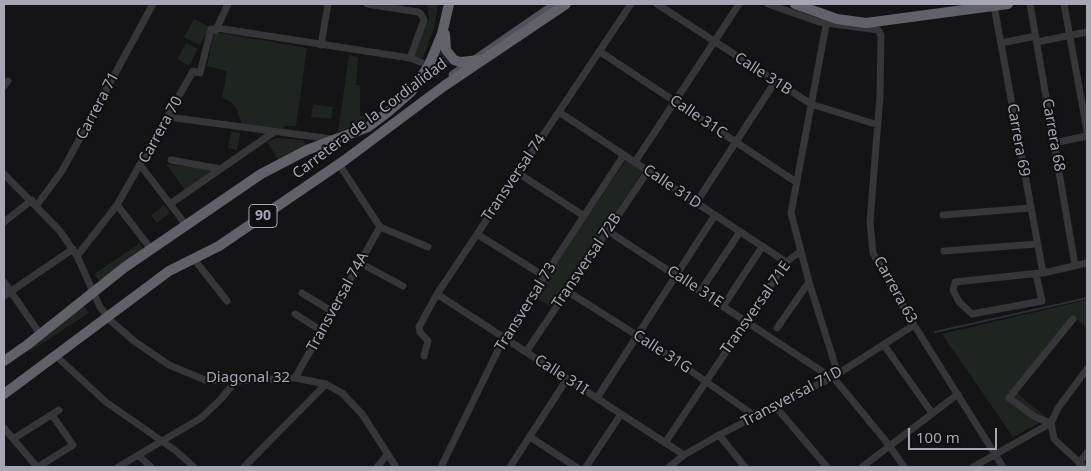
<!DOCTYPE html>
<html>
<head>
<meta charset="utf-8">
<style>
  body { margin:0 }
  #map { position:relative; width:1091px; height:471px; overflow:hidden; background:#141315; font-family:"Noto Sans",sans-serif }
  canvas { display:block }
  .frame { position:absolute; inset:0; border:5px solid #a6a6b5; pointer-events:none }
  .scale { position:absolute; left:908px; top:428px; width:89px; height:22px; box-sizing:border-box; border:2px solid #a6a6b5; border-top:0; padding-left:6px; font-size:15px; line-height:18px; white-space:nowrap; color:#a6a6b5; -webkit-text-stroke:4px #0f0e10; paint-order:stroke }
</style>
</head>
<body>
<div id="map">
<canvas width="1091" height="471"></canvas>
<div class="frame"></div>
<div class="scale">100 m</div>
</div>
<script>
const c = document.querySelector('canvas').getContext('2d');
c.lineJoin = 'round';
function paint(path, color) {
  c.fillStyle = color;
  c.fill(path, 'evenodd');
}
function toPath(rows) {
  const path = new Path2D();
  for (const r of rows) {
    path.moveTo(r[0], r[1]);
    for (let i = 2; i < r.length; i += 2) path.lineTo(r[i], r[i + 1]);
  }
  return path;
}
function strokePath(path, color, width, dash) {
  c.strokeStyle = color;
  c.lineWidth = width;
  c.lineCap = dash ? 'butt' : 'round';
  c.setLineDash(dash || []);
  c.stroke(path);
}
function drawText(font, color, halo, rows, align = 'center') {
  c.font = font + ' "Noto Sans",sans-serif';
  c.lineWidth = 4;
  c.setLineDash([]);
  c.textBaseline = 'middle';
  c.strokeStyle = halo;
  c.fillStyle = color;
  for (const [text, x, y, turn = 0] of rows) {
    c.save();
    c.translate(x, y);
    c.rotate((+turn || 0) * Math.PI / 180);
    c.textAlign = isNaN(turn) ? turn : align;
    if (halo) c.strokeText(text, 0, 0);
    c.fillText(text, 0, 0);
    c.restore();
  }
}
paint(toPath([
  [427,4,438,4,434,28,423,58,413,56,429,18],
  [194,19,210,27,200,45,184,37],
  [214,32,307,48,296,126,285,126,283,129,242,124,237,110,231,102,222,98,227,71,207,66],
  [186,43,198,49,189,66,177,59],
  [440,51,450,64,416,93],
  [349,55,358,57,356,85,360,85,360,116,365,116,366,121,338,132],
  [313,104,333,107,331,119,311,117],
  [231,132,240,133,237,150,228,148],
  [276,138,302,140,306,144,306,147,279,160,267,142],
  [626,160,643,171,553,308,535,297],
  [166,164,213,170,185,190],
  [164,205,170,213,157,223,151,215],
  [140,243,143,249,100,282,94,274],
  [1087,300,1087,328,1073,316,1013,390,1046,417,1041,422,1013,437,942,334],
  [83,305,89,313,40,345,12,359]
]), '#1e2520');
strokePath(toPath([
  [935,332,1087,298]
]), '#2a2e38', 2);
strokePath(toPath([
  [367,4,418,12,421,14,424,20,410,58],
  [657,4,811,104,878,125],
  [768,4,819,22,878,30,881,35,880,96,870,222,873,253,914,325,1003,467],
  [1030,4,1075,265],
  [1064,4,1087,131],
  [994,6,1043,273],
  [827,20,791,213,809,282,838,374],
  [217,28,410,58,429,65],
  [1037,42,1087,32],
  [1001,43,1036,36],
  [321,45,328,4],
  [599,51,796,182],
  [4,86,8,81],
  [559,112,786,262],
  [168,117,332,139],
  [1054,143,1087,136],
  [171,160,221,169],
  [635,162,739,4],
  [339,164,380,227],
  [141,166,186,225],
  [518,173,584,216],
  [4,174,60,231,77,256,100,307,111,321,134,341,169,365,205,380,236,381,295,378,326,384,342,393,362,414,396,467],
  [696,203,775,82],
  [170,204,274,132],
  [37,205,62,171,153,4],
  [117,205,151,249],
  [943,215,1030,208],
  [4,222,32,200],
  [380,227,428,247],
  [608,231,832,378],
  [477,234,544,276],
  [944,251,1037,244],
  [77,256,117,205,193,71,200,73,211,29,216,30,228,4],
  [194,259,227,301],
  [360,263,403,286],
  [1036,274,1042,301,972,314,959,302,953,290,955,282,1040,273,1043,273,1087,263],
  [4,282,38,331],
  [701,290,740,232],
  [567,291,671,357,755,416],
  [302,293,333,312],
  [437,294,684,455],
  [4,296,73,249],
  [724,305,762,247],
  [295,314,322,331],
  [1073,319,1009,398,1035,417,1051,423,1054,439,1084,467],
  [777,328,809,282],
  [884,345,932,413],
  [526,352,648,171],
  [56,356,106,402,176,451,194,467],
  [424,356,428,341,420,332,419,327,437,294,631,4],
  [833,377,889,445,904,467],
  [295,378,380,227],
  [597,398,715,215],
  [775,406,827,467],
  [4,428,37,467],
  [719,435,745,467],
  [530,437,576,467],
  [13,439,59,410],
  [665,443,786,262,800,252],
  [139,456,151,467],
  [1079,463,1087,453],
  [38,467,73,445,52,415],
  [118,467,201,418,220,400,236,381],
  [244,467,326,384],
  [377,467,388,454],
  [441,467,504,338,624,155],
  [510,467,567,379],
  [586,467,621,414],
  [669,467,684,455,719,435,833,377,914,325],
  [862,467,958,394],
  [973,467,1051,423,1058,408,1087,369]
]), '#35353a', 7);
strokePath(toPath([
  [453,75,556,4]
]), '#515159', 9);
strokePath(toPath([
  [795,4,837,19,866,23,1008,4],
  [445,34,446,50,454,60,460,62,480,60],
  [4,361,27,345,125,267,261,174,307,150,368,127,388,112,411,92,429,65,442,34,449,4],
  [4,394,169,271,219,246,345,160,444,86,566,4]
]), '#61616a', 10);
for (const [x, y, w] of [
  [263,216,28]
]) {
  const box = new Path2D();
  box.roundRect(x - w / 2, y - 11.5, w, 23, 4);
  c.fillStyle = '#0f0e10';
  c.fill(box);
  strokePath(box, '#a6a6b5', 1);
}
drawText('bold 14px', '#a6a6b5', null, [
  ["90",263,216]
]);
drawText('15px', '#a6a6b5', '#0f0e10', [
  ["Calle 31B",763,74,33],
  ["Carrera 71",98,106,-62],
  ["Calle 31C",698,117,34],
  ["Carretera de la Cordialidad",370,119,-37],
  ["Carrera 70",161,130,-61],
  ["Carrera 68",1053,135,80],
  ["Carrera 69",1018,140,80],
  ["Transversal 74",514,178,-56],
  ["Calle 31D",672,187,34],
  ["Transversal 72B",587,261,-56],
  ["Calle 31E",695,287,33],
  ["Carrera 63",895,290,61],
  ["Transversal 74A",338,302,-61],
  ["Transversal 73",526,307,-58],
  ["Transversal 71E",756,308,-55],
  ["Calle 31G",662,352,33],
  ["Calle 31I",561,375,33],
  ["Diagonal 32",248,378],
  ["Transversal 71D",792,397,-28]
]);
</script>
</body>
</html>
